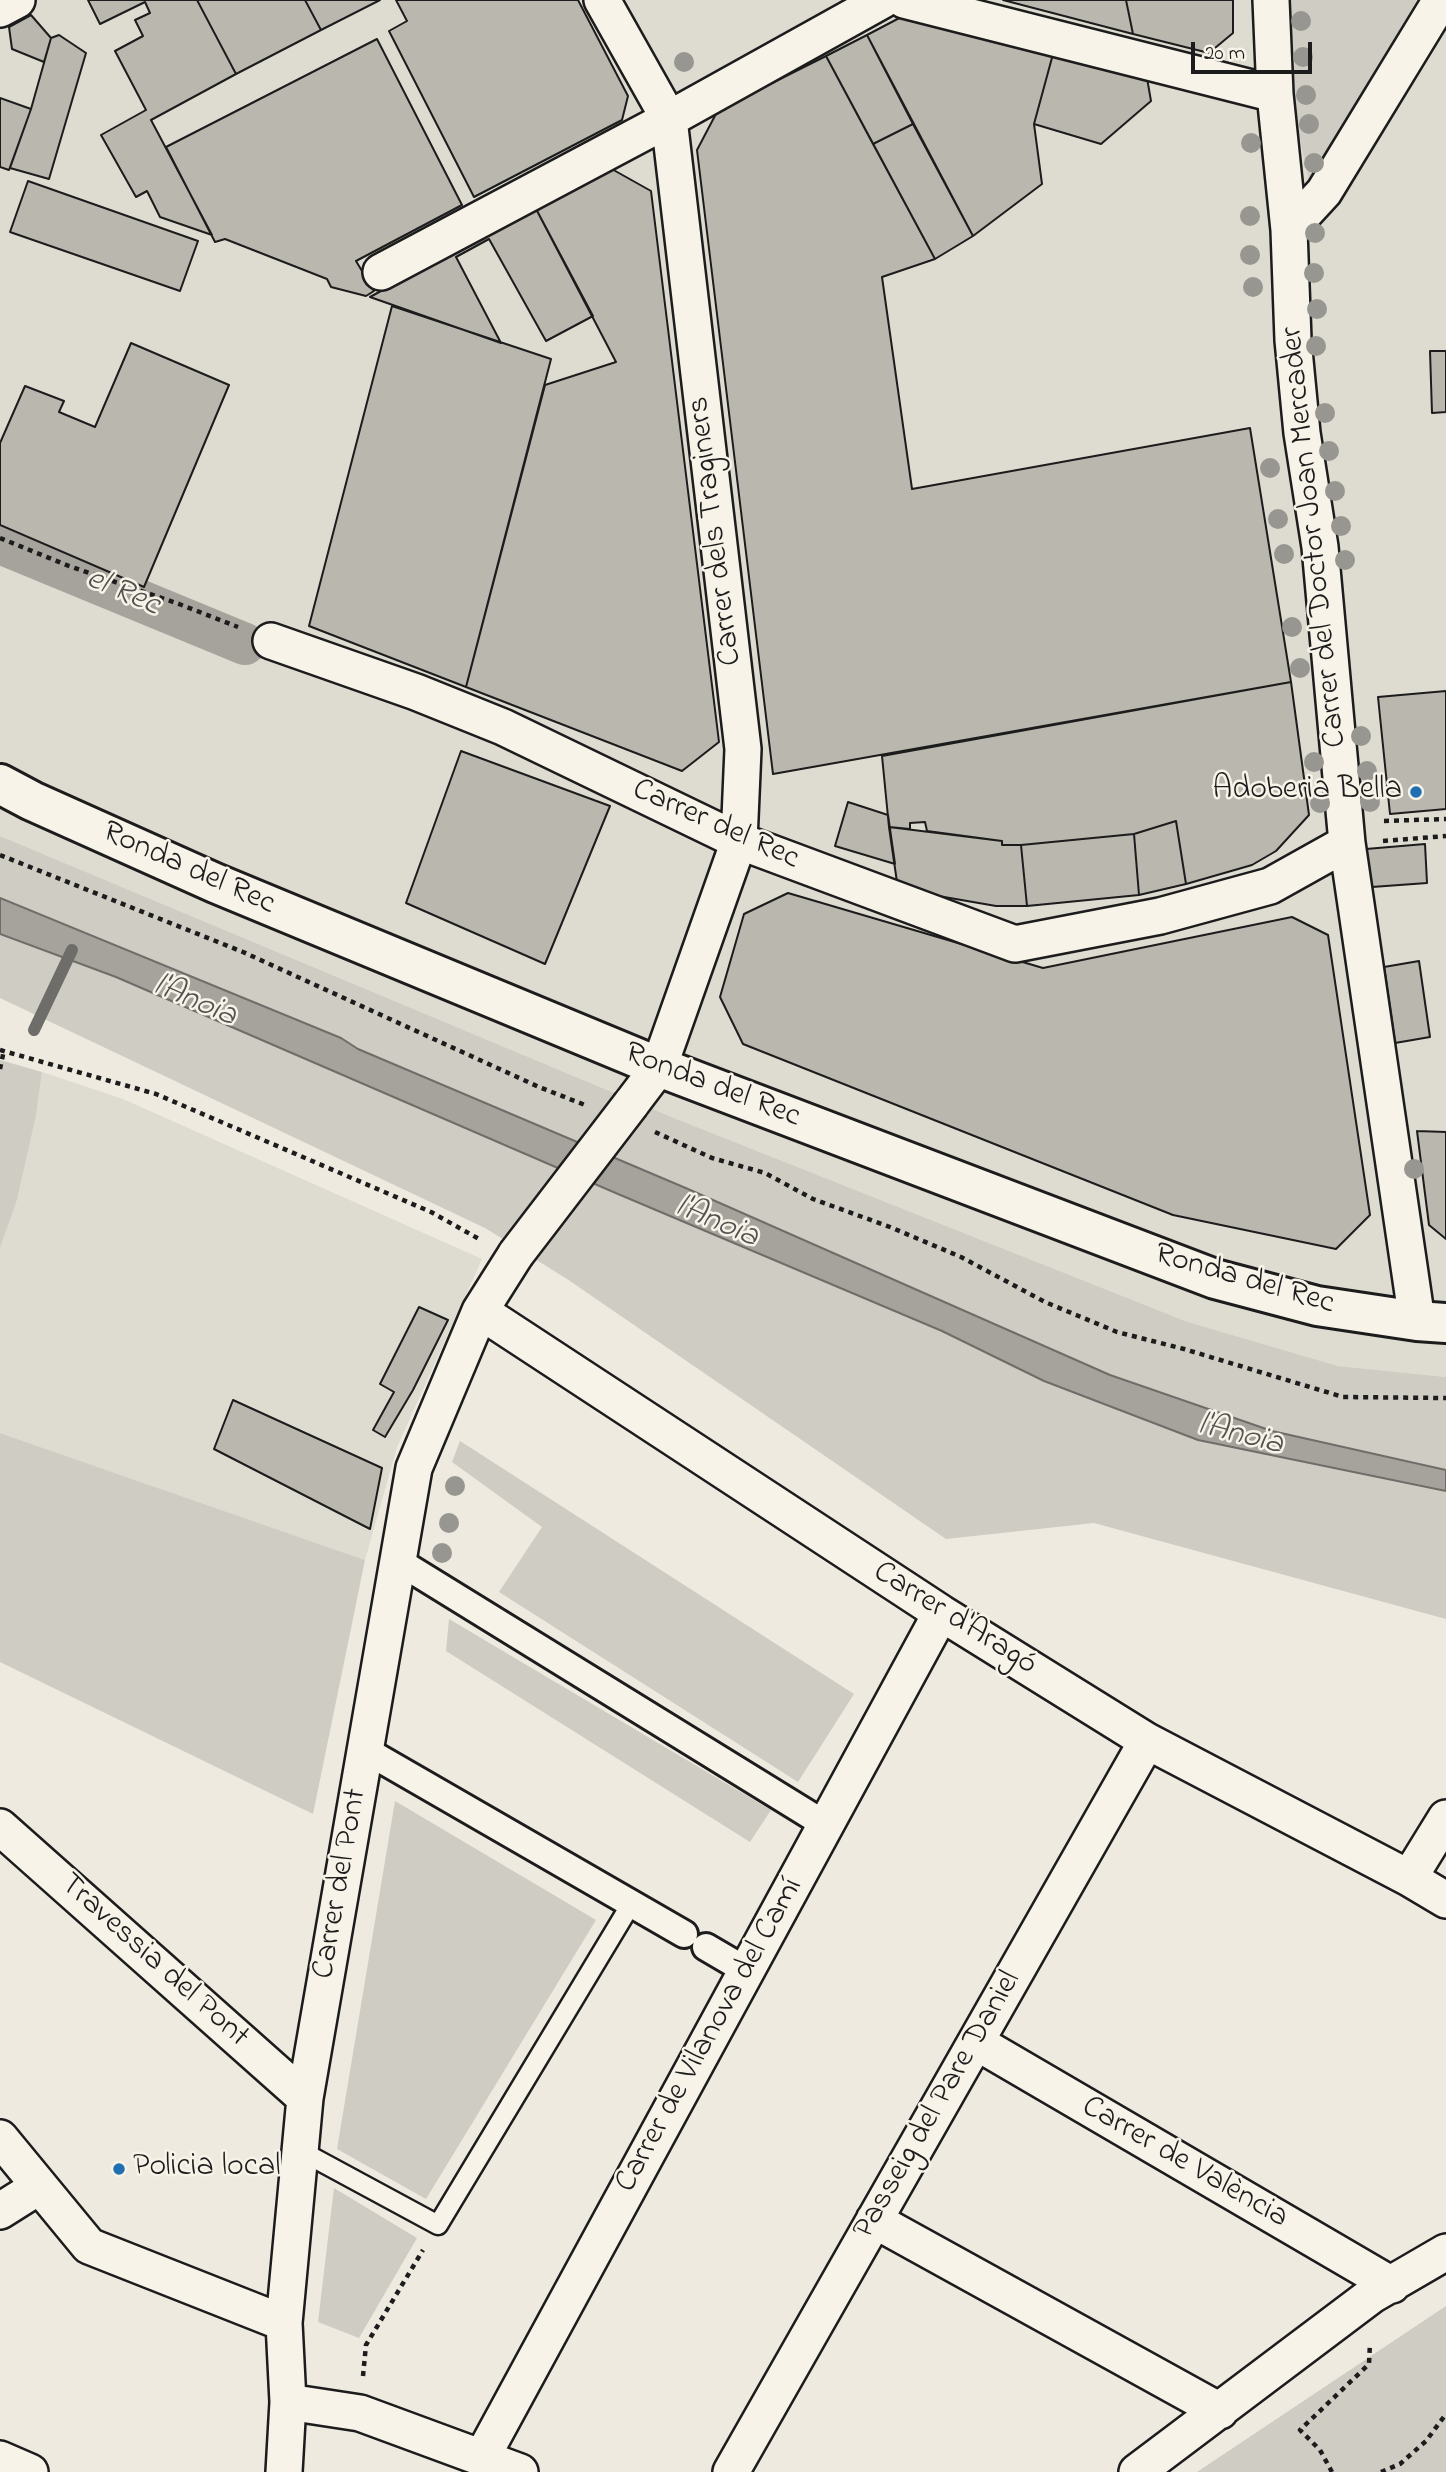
<!DOCTYPE html>
<html>
<head>
<meta charset="utf-8">
<style>
  body { margin:0 }
  #map { position:relative; width:1446px; height:2472px; overflow:hidden; background:#eeeae0; font-family:"Indie Flower",sans-serif }
  canvas { display:block }
  .scale { position:absolute; left:1191px; top:42px; width:121px; height:32px; box-sizing:border-box; border:4px solid #1c1c1c; border-top:0; padding-left:9px; font-size:21px; line-height:24px; white-space:nowrap; color:#1c1c1c; -webkit-text-stroke:5px #f7f3e8; paint-order:stroke }
</style>
</head>
<body>
<div id="map">
<canvas width="1446" height="2472"></canvas>
<div class="scale">20 m</div>
</div>
<script>
const c = document.querySelector('canvas').getContext('2d');
c.lineJoin = 'round';
function paint(path, color) {
  c.fillStyle = color;
  c.fill(path, 'evenodd');
}
function toPath(rows) {
  const path = new Path2D();
  for (const r of rows) {
    path.moveTo(r[0], r[1]);
    for (let i = 2; i < r.length; i += 2) path.lineTo(r[i], r[i + 1]);
  }
  return path;
}
function strokePath(path, color, width, dash) {
  c.strokeStyle = color;
  c.lineWidth = width;
  c.lineCap = dash ? 'butt' : 'round';
  c.setLineDash(dash || []);
  c.stroke(path);
}
function drawText(font, color, halo, rows, align = 'center') {
  c.font = font + ' "Indie Flower",sans-serif';
  c.lineWidth = 5;
  c.setLineDash([]);
  c.textBaseline = 'middle';
  c.strokeStyle = halo;
  c.fillStyle = color;
  for (const [text, x, y, turn = 0] of rows) {
    c.save();
    c.translate(x, y);
    c.rotate((+turn || 0) * Math.PI / 180);
    c.textAlign = isNaN(turn) ? turn : align;
    if (halo) c.strokeText(text, 0, 0);
    c.fillText(text, 0, 0);
    c.restore();
  }
}
paint(toPath([
  [0,0,1446,0,1446,1377,1338,1366,1188,1322,674,1118,0,836],
  [42,1072,123,1099,482,1259,397,1447,365,1560,0,1433,0,1248,17,1200,36,1116]
]), '#dedbd1');
paint(toPath([
  [1290,0,1417,0,1309,180,1288,85],
  [0,836,674,1118,1188,1322,1338,1366,1446,1377,1446,1470,1272,1431,1110,1375,688,1189,358,1049,341,1038,0,898],
  [0,934,116,977,618,1194,942,1331,1044,1381,1198,1440,1446,1491,1446,1619,1094,1523,946,1539,567,1279,485,1228,0,998],
  [0,1060,42,1072,36,1116,17,1200,0,1248],
  [0,1433,365,1560,313,1814,0,1662],
  [460,1441,854,1694,798,1782,499,1592,542,1527,452,1462],
  [449,1619,771,1810,750,1842,446,1651],
  [395,1801,596,1920,426,2199,337,2149],
  [334,2188,417,2238,359,2338,318,2322],
  [1446,2306,1446,2472,1197,2472]
]), '#cfccc3');
const water = toPath([
  [0,898,341,1038,358,1049,688,1189,1110,1375,1272,1431,1446,1470,1446,1491,1198,1440,1044,1381,942,1331,618,1194,116,977,0,934,0,898]
]);
paint(water, '#a6a39d');
strokePath(water, '#6f6d69', 2);
strokePath(toPath([
  [34,1030,72,950]
]), '#6f6d69', 12);
strokePath(toPath([
  [0,543,245,644]
]), '#a6a39d', 42);
const building = toPath([
  [88,0,197,0,236,74,151,120,212,235,160,217,147,191,136,197,101,135,146,110,115,51,143,36,135,20,150,13,145,2,100,24,88,0],
  [197,0,305,0,321,30,236,74,197,0],
  [305,0,380,0,321,30,305,0],
  [396,0,578,0,628,96,622,120,474,197,389,31,407,21,396,0],
  [1003,0,1126,0,1133,34,1003,0],
  [1126,0,1233,0,1233,33,1209,53,1133,34,1126,0],
  [31,15,51,38,44,62,12,49,9,27,31,15],
  [905,15,1053,54,1034,124,1042,184,973,236,867,35,905,15],
  [59,35,86,53,49,179,10,168,31,109,51,38,59,35],
  [867,35,913,124,873,144,826,56,867,35],
  [377,39,462,205,356,261,374,291,366,296,331,287,327,279,225,239,215,242,166,147,377,39],
  [1053,54,1147,78,1151,101,1101,144,1034,124,1053,54],
  [826,56,935,259,882,277,912,489,1250,428,1291,682,773,774,697,150,718,110,826,56],
  [0,98,31,109,9,170,0,167,0,98],
  [913,124,973,236,935,259,873,144,913,124],
  [610,168,651,191,719,742,682,771,466,687,545,385,616,362,535,207,610,168],
  [28,181,198,241,180,291,10,232,28,181],
  [535,207,593,316,546,341,489,239,456,257,501,343,370,297,535,207],
  [392,306,551,359,466,687,309,626,392,306],
  [131,343,229,385,144,587,0,525,0,443,25,386,64,401,59,412,95,427,131,343],
  [1430,351,1446,351,1446,412,1432,413,1430,351],
  [1291,682,1309,815,1276,851,1252,865,1186,884,1176,821,1134,834,1021,845,1002,845,1002,841,927,831,925,822,910,823,910,829,889,827,882,756,1291,682],
  [1446,691,1446,809,1390,814,1378,697,1446,691],
  [461,751,610,806,545,964,406,903,461,751],
  [848,802,888,815,895,864,835,846,848,802],
  [1176,821,1186,884,1139,895,1134,834,1176,821],
  [889,827,1002,841,1002,845,1021,845,1027,906,996,906,898,889,889,827],
  [1134,834,1139,895,1027,906,1021,845,1134,834],
  [1425,844,1427,883,1372,887,1366,849,1425,844],
  [788,893,1043,968,1292,917,1328,935,1370,1215,1336,1249,1173,1215,743,1044,720,997,744,914,788,893],
  [1419,961,1430,1037,1395,1043,1384,967,1419,961],
  [1417,1131,1446,1132,1446,1239,1429,1225,1417,1131],
  [419,1307,448,1320,413,1390,385,1437,373,1430,394,1392,380,1384,419,1307],
  [233,1400,382,1468,370,1529,214,1449,233,1400]
]);
paint(building, '#bab7af');
strokePath(building, '#1c1c1c', 2);
const service = toPath([
  [301,2151,438,2225,631,1904]
]);
const pedestrian = toPath([
  [398,1561,826,1825],
  [365,1750,684,1934],
  [706,1947,747,1971]
]);
const minor = toPath([
  [602,0,669,119,743,749,739,841,659,1067,631,1104],
  [904,0,1275,94],
  [1271,0,1275,94,1289,230,1293,340,1302,433,1320,547,1347,843,1417,1321],
  [0,9,17,0],
  [1289,230,1324,192,1441,0],
  [381,272,669,119,883,0],
  [271,641,416,692,503,727,739,841,1015,944,1160,916,1270,886,1347,843],
  [480,1311,941,1613,1147,1741,1409,1878,1446,1900],
  [0,1827,305,2098],
  [1409,1878,1446,1818],
  [976,2042,1392,2285],
  [0,2138,89,2246,284,2323],
  [0,2211,27,2194,37,2183],
  [874,2220,1220,2411],
  [288,2402,360,2413,520,2472],
  [0,2459,30,2472],
  [481,2459,941,1613],
  [284,2472,288,2402,284,2323,305,2098,414,1468,480,1311,516,1254],
  [731,2472,1147,1741],
  [1137,2472,1372,2295,1446,2252]
]);
const tertiary = toPath([
  [0,784,32,801,215,883,659,1067,1215,1279,1317,1306,1417,1321,1446,1323]
]);
strokePath(service, '#1c1c1c', 23);
strokePath(pedestrian, '#1c1c1c', 32);
strokePath(minor, '#1c1c1c', 40);
strokePath(tertiary, '#1c1c1c', 44);
strokePath(toPath([
  [0,538,69,566,179,604,238,627],
  [1384,821,1446,819],
  [1383,841,1446,836],
  [0,855,243,952,539,1087,585,1105],
  [0,1050,156,1094,431,1212,479,1239],
  [0,1069,4,1050],
  [655,1132,712,1158,765,1173,813,1199,890,1227,961,1257,1045,1302,1117,1332,1184,1349,1343,1397,1446,1398],
  [363,2376,366,2345,423,2250],
  [1332,2472,1320,2450,1300,2430,1369,2364,1370,2343],
  [1381,2472,1400,2464,1426,2441,1446,2414]
]), '#1c1c1c', 4.5, [5, 5]);
strokePath(service, '#f7f3e8', 18);
strokePath(pedestrian, '#f7f3e8', 26);
strokePath(minor, '#f7f3e8', 35);
strokePath(tertiary, '#f7f3e8', 38);
const minorBridge = toPath([
  [516,1254,631,1104]
]);
strokePath(minorBridge, '#1c1c1c', 40, []);
strokePath(minorBridge, '#f7f3e8', 35);
c.fillStyle = '#989690';
for (const [x, y] of [
  [1301,21],
  [1303,57],
  [684,62],
  [1306,95],
  [1309,124],
  [1251,143],
  [1314,163],
  [1250,216],
  [1315,233],
  [1250,255],
  [1314,273],
  [1253,287],
  [1317,309],
  [1316,346],
  [1325,413],
  [1329,451],
  [1270,468],
  [1335,491],
  [1278,519],
  [1341,526],
  [1284,554],
  [1345,560],
  [1292,627],
  [1300,668],
  [1361,736],
  [1314,762],
  [1367,771],
  [1370,802],
  [1320,803],
  [1414,1169],
  [455,1486],
  [449,1523],
  [442,1553]
]) {
  c.beginPath();
  c.arc(x, y, 10, 0, 2 * Math.PI);
  c.fill();
}
for (const [x, y, r, color] of [
  [1416,792,7,"#1f6fb2"],
  [119,2169,7,"#1f6fb2"]
]) {
  const dot = new Path2D();
  dot.arc(x, y, r, 0, 2 * Math.PI);
  c.fillStyle = color;
  c.fill(dot);
  strokePath(dot, '#f7f3e8', 2.5);
}
drawText('32px', '#1c1c1c', '#f7f3e8', [
  ["Carrer dels Traginers",717,531,-97],
  ["Carrer del Doctor Joan Mercader",1316,537,-96],
  ["Carrer del Rec",715,826,24],
  ["Ronda del Rec",188,870,24],
  ["Ronda del Rec",712,1087,21],
  ["Ronda del Rec",1244,1281,16],
  ["Carrer d'Aragó",954,1620,32],
  ["Carrer del Pont",342,1884,-80],
  ["Travessia del Pont",153,1962,42],
  ["Carrer de Vilanova del Camí",711,2036,-61],
  ["Passeig del Pare Daniel",939,2106,-60],
  ["Carrer de València",1184,2164,30]
]);
drawText('32px', '#1c1c1c', '#f7f3e8', [
  ["Adoberia Bella",1402,792],
  ["Policia local",133,2169,"left"]
], 'right');
drawText('italic 33px', '#535250', '#f7f3e8', [
  ["el Rec",122,594,23],
  ["l'Anoia",194,1003,23],
  ["l'Anoia",716,1224,23],
  ["l'Anoia",1240,1437,14]
]);
</script>
</body>
</html>
